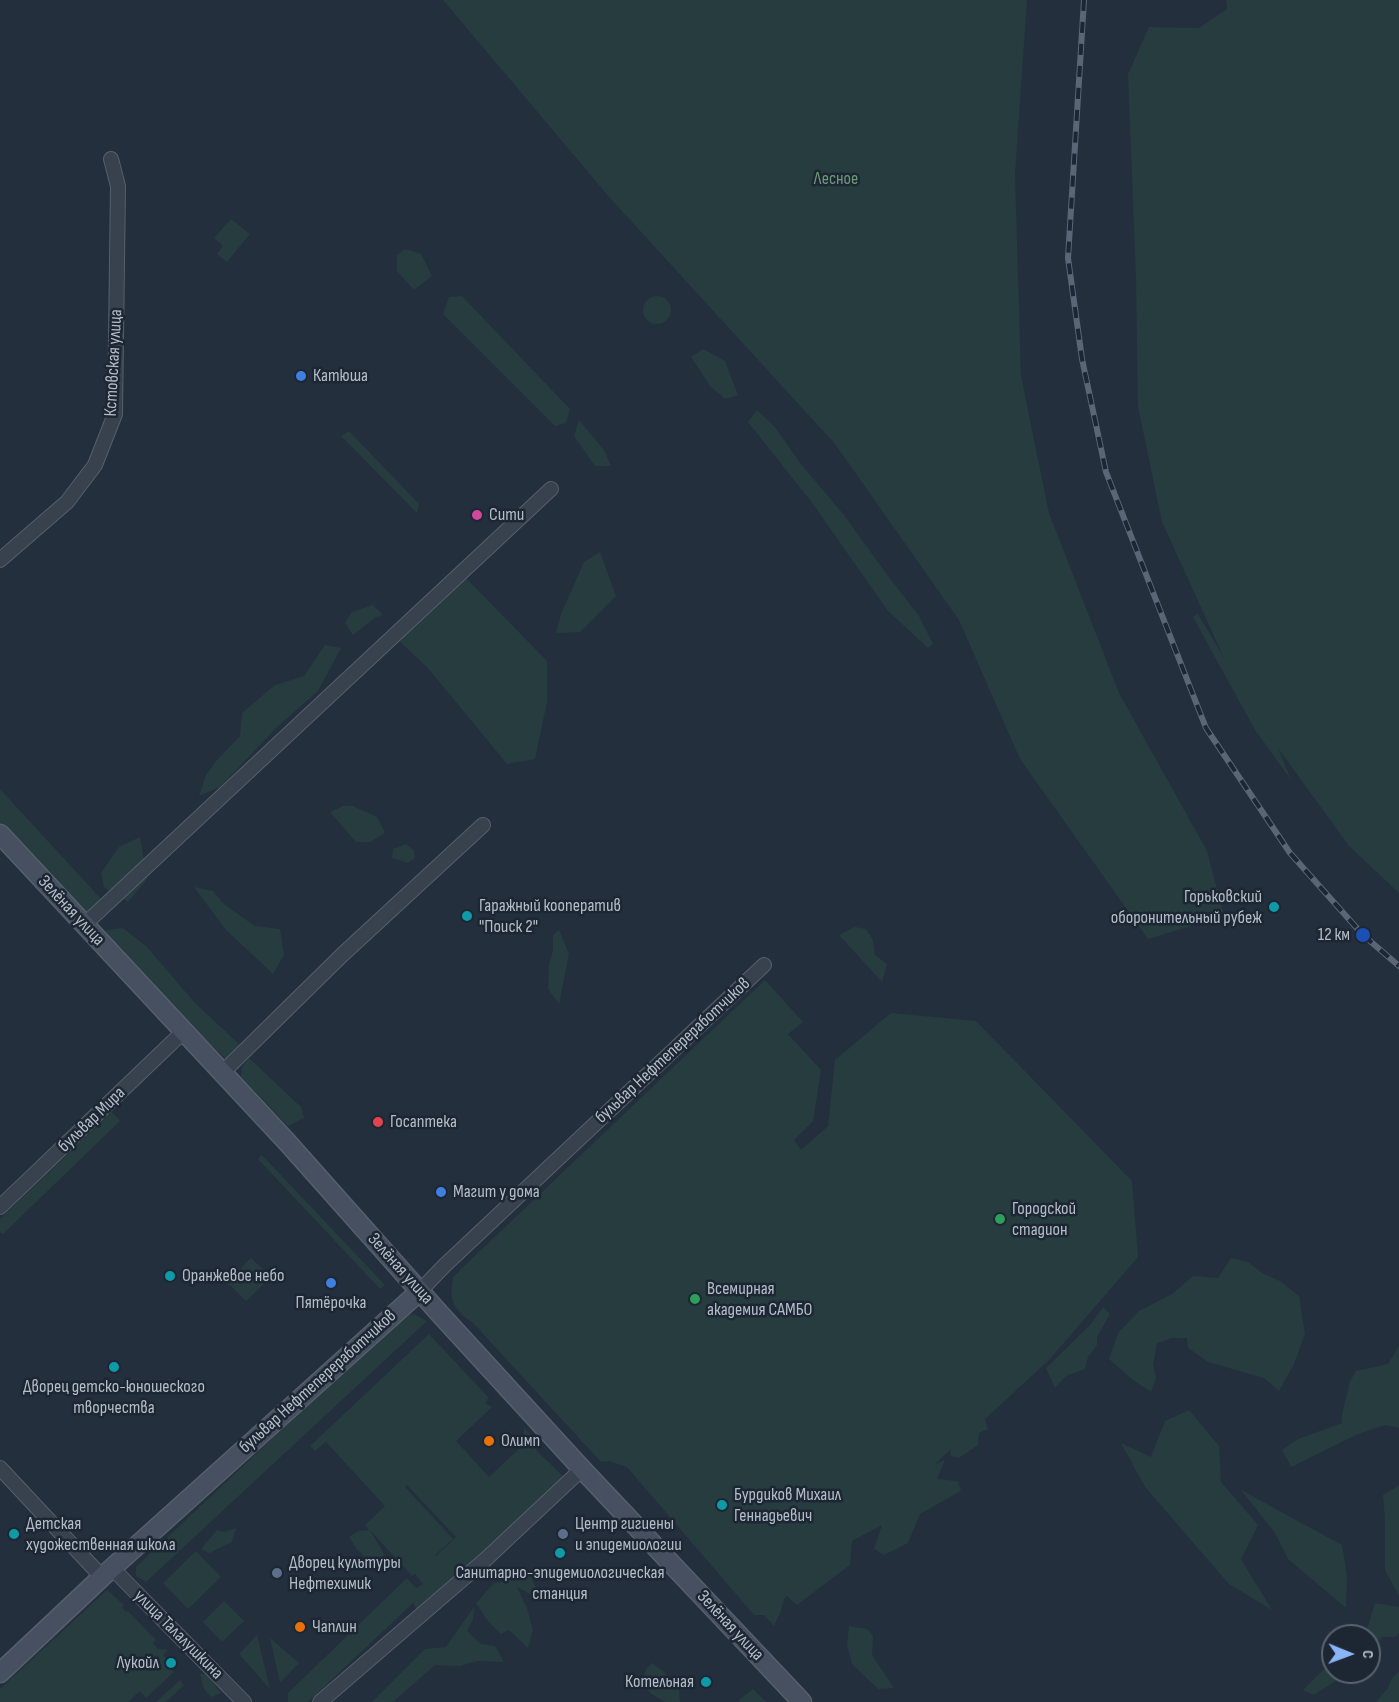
<!DOCTYPE html>
<html>
<head>
<meta charset="utf-8">
<style>
  body { margin:0 }
  #map { position:relative; width:1399px; height:1702px; overflow:hidden; background:#242f3e; font-family:"Sofia Sans Condensed",sans-serif }
  canvas { display:block }
  .north { position:absolute; left:1321px; top:1624px; width:60px; height:60px; box-sizing:border-box; background:#1d2633; border:2px solid #59626f; border-radius:50%; rotate:91deg; font-size:16px; font-weight:700; line-height:24px; text-align:center; color:#b4bcc9 }
  .north::after { content:''; display:block; margin:auto; width:21px; height:27px; background:#8ab4f8; clip-path:polygon(50% 0,100% 100%,50% 72%,0 100%) }
</style>
</head>
<body>
<div id="map">
<canvas width="1399" height="1702"></canvas>
<div class="north">С</div>
</div>
<script>
const c = document.querySelector('canvas').getContext('2d');
c.lineJoin = 'round';
function paint(path, color) {
  c.fillStyle = color;
  c.fill(path, 'evenodd');
}
function toPath(rows) {
  const path = new Path2D();
  for (const r of rows) {
    if (r.length === 3) {
      path.moveTo(r[0] + r[2], r[1]);
      path.arc(r[0], r[1], r[2], 0, 2 * Math.PI);
      continue;
    }
    path.moveTo(r[0], r[1]);
    for (let i = 2; i < r.length; i += 2) path.lineTo(r[i], r[i + 1]);
  }
  return path;
}
function strokePath(path, color, width, dash) {
  c.strokeStyle = color;
  c.lineWidth = width;
  c.lineCap = dash ? 'butt' : 'round';
  c.setLineDash(dash || []);
  c.stroke(path);
}
function drawText(font, color, halo, rows, align = 'center') {
  c.font = font + ' "Sofia Sans Condensed",sans-serif';
  c.lineWidth = 5;
  c.setLineDash([]);
  c.textBaseline = 'middle';
  c.strokeStyle = halo;
  c.fillStyle = color;
  for (const [text, x, y, turn = 0] of rows) {
    c.save();
    c.translate(x, y);
    c.rotate((+turn || 0) * Math.PI / 180);
    c.textAlign = isNaN(turn) ? turn : align;
    if (halo) c.strokeText(text, 0, 0);
    c.fillText(text, 0, 0);
    c.restore();
  }
}
paint(toPath([
  [443,0,1027,0,1015,174,1021,376,1049,513,1119,693,1207,851,1224,916,1148,939,1020,759,959,620,835,444,610,198],
  [1226,0,1399,0,1399,893,1349,846,1278,748,1291,780,1255,730,1193,617,1198,614,1224,658,1162,522,1138,407,1136,278,1128,74,1149,27,1199,28,1227,9],
  [231,219,250,234,227,262,217,254,223,246,214,238],
  [405,249,421,254,432,276,414,290,397,271,397,255],
  [462,296,570,409,566,423,555,426,443,314,449,297],
  [657,310,14],
  [703,349,725,361,738,395,725,399,710,386,691,357],
  [757,410,774,426,801,464,844,515,885,572,919,616,933,644,928,648,888,611,813,504,748,422],
  [579,420,604,450,611,466,595,466,574,436],
  [349,431,419,504,417,513,341,436],
  [600,552,616,596,580,632,556,633,561,614,584,562],
  [465,577,547,661,547,702,535,759,507,764,427,667,397,639],
  [373,605,383,615,376,617,353,635,345,623,352,612],
  [325,645,341,648,318,691,277,727,220,787,199,796,206,775,217,760,240,736,242,713,275,685,304,676],
  [0,789,103,901,87,914,80,911,0,825],
  [343,806,353,806,377,817,385,833,370,842,356,842,330,812],
  [140,837,147,879,128,902,104,887,101,873,119,847],
  [406,844,414,850,415,858,408,863,392,858,393,849],
  [194,887,213,891,225,905,255,926,280,929,284,955,273,974,226,930],
  [855,927,866,929,873,940,875,955,887,964,882,982,839,935],
  [123,928,147,947,195,1003,240,1045,226,1059,175,1011,101,931],
  [559,930,569,954,559,1004,548,989,549,964,553,950,553,935],
  [765,980,803,1022,788,1034,821,1070,813,1121,794,1140,801,1150,828,1126,835,1060,891,1013,976,1021,1132,1181,1138,1257,1050,1359,985,1419,988,1429,979,1433,978,1445,959,1458,951,1456,950,1450,934,1465,945,1460,937,1479,958,1481,961,1491,920,1514,908,1543,884,1555,874,1549,882,1525,852,1541,850,1565,797,1605,787,1596,784,1599,780,1613,774,1626,764,1615,754,1615,627,1467,609,1461,601,1462,473,1323,462,1315,454,1305,451,1294,453,1278,460,1270],
  [249,1058,301,1107,304,1118,288,1126,241,1077,242,1067],
  [112,1112,120,1121,3,1234,0,1232,0,1219],
  [262,1155,385,1285,380,1289,258,1159],
  [251,1258,271,1277,246,1301,227,1282],
  [1231,1258,1248,1262,1262,1273,1280,1281,1299,1296,1305,1334,1294,1364,1279,1391,1264,1378,1208,1362,1188,1348,1187,1338,1172,1338,1157,1343,1153,1365,1156,1378,1151,1392,1133,1380,1109,1359,1118,1333,1139,1311,1172,1294,1193,1276,1218,1278],
  [1103,1307,1110,1314,1097,1337,1097,1345,1088,1357,1085,1369,1066,1376,1055,1388,1046,1368,1091,1324],
  [414,1314,427,1321,146,1582,136,1576,136,1567,401,1317],
  [429,1334,489,1398,485,1403,492,1407,456,1441,489,1477,523,1445,524,1428,529,1433,537,1451,566,1479,435,1597,418,1611,413,1603,308,1702,288,1702,288,1693,407,1578,416,1588,423,1584,415,1574,412,1576,370,1530,384,1554,381,1574,356,1548,349,1537,358,1531,369,1530,365,1525,385,1506,326,1442,315,1451,310,1446],
  [407,1485,456,1537,436,1556,435,1555,453,1539,405,1487,399,1493],
  [1399,1346,1399,1428,1385,1425,1358,1434,1291,1467,1282,1450,1298,1439,1342,1423,1342,1415,1350,1381,1356,1371,1388,1364],
  [1189,1410,1219,1446,1221,1482,1258,1525,1241,1559,1272,1610,1229,1584,1145,1487,1121,1443,1151,1457,1165,1421],
  [1399,1485,1399,1596,1385,1570,1385,1520,1383,1495],
  [1241,1490,1342,1545,1347,1576,1346,1608,1288,1559,1275,1533],
  [236,1528,232,1542,209,1553,201,1549,217,1530,224,1532],
  [196,1551,221,1577,188,1609,163,1583],
  [517,1569,531,1577,542,1601,517,1587,527,1608,533,1630,528,1648,509,1630,501,1634,487,1620,476,1603,494,1583,503,1582],
  [107,1590,124,1605,122,1607,126,1612,128,1611,156,1640,153,1643,158,1649,168,1650,163,1655,171,1663,168,1666,174,1672,146,1698,140,1691,128,1702,0,1702,0,1689],
  [224,1601,244,1621,222,1642,203,1622],
  [1375,1603,1399,1607,1399,1633,1395,1637,1382,1637,1369,1653,1369,1636,1365,1636],
  [474,1607,473,1619,467,1631,481,1644,495,1646,504,1662,477,1661,460,1666,435,1665,393,1702,372,1702,425,1649,446,1647],
  [849,1626,867,1629,873,1636,872,1655,894,1688,878,1689,852,1664,847,1645],
  [257,1635,270,1689,239,1654],
  [270,1638,299,1663,280,1683],
  [1333,1660,1333,1672,1349,1672,1314,1695,1303,1690],
  [652,1663,663,1671,679,1690,680,1702,665,1702,651,1694,642,1683,646,1669],
  [1399,1671,1399,1702,1376,1702,1388,1688,1392,1678],
  [200,1674,206,1674,221,1693,211,1697,204,1689],
  [180,1680,184,1685,166,1702,156,1702],
  [753,1689,766,1702,740,1702,739,1700]
]), '#263c3f');
const street = toPath([
  [0,560,67,502,95,465,115,414,118,186,111,159],
  [84,925,551,489],
  [222,1073,342,955,483,825],
  [0,1207,183,1032],
  [420,1291,444,1266,764,965],
  [0,1468,102,1577],
  [112,1568,244,1702],
  [320,1702,486,1559,582,1469]
]);
const secondary = toPath([
  [0,834,287,1142,440,1314,582,1469,802,1702],
  [0,1673,102,1577,420,1291]
]);
strokePath(street, '#565f6c', 16);
strokePath(secondary, '#565f6c', 21);
strokePath(street, '#38414e', 14);
strokePath(secondary, '#465061', 18);
const rail = toPath([
  [1084,0,1068,258,1082,359,1106,472,1206,728,1290,853,1363,935,1399,966]
]);
strokePath(rail, '#5a6575', 6);
strokePath(rail, '#1d2633', 4, [11]);
for (const [x, y, r, color] of [
  [301,376,6,"#3f7fe0"],
  [477,515,6,"#d1479c"],
  [1274,907,6,"#0f9aa8"],
  [467,916,6,"#0f9aa8"],
  [1363,935,8,"#1a4fb4"],
  [378,1122,6,"#e0444e"],
  [441,1192,6,"#3f7fe0"],
  [1000,1219,6,"#2e9e5b"],
  [170,1276,6,"#0f9aa8"],
  [331,1283,6,"#3f7fe0"],
  [695,1299,6,"#2e9e5b"],
  [114,1367,6,"#0f9aa8"],
  [489,1441,6,"#e8710a"],
  [722,1505,6,"#0f9aa8"],
  [14,1534,6,"#0f9aa8"],
  [563,1534,6,"#5c6f8a"],
  [560,1553,6,"#0f9aa8"],
  [277,1573,6,"#5c6f8a"],
  [300,1627,6,"#e8710a"],
  [171,1663,6,"#0f9aa8"],
  [706,1682,6,"#0f9aa8"]
]) {
  const dot = new Path2D();
  dot.arc(x, y, r, 0, 2 * Math.PI);
  c.fillStyle = color;
  c.fill(dot);
  strokePath(dot, '#1d2633', 2);
}
drawText('18px', '#6b9a76', '#1d2633', [
  ["Лесное",836,179]
]);
drawText('18px', '#b4bcc9', '#1d2633', [
  ["Кстовская улица",114,363,-87],
  ["Зелёная улица",71,911,47],
  ["бульвар Нефтепереработчиков",673,1051,-43],
  ["бульвар Мира",92,1120,-44],
  ["Зелёная улица",400,1269,48],
  ["бульвар Нефтепереработчиков",318,1382,-42],
  ["Зелёная улица",730,1626,47],
  ["улица Талалушкина",178,1635,45]
]);
drawText('18px', '#b4bcc9', '#1d2633', [
  ["Катюша",313,376],
  ["Сити",489,515],
  ["Горьковский",1262,897,"right"],
  ["оборонительный рубеж",1262,918,"right"],
  ["Гаражный кооператив",479,906],
  ["\"Поиск 2\"",479,927],
  ["12 км",1350,935,"right"],
  ["Госаптека",390,1122],
  ["Магит у дома",453,1192],
  ["Городской",1012,1209],
  ["стадион",1012,1230],
  ["Оранжевое небо",182,1276],
  ["Всемирная",707,1289],
  ["академия САМБО",707,1310],
  ["Пятёрочка",331,1303,"center"],
  ["Дворец детско-юношеского",114,1387,"center"],
  ["творчества",114,1408,"center"],
  ["Олимп",501,1441],
  ["Бурдиков Михаил",734,1495],
  ["Геннадьевич",734,1516],
  ["Детская",26,1524],
  ["художественная школа",26,1545],
  ["Центр гигиены",575,1524],
  ["и эпидемиологии",575,1545],
  ["Дворец культуры",289,1563],
  ["Нефтехимик",289,1584],
  ["Санитарно-эпидемиологическая",560,1573,"center"],
  ["станция",560,1594,"center"],
  ["Чаплин",312,1627],
  ["Лукойл",159,1663,"right"],
  ["Котельная",694,1682,"right"]
], 'left');
</script>
</body>
</html>
